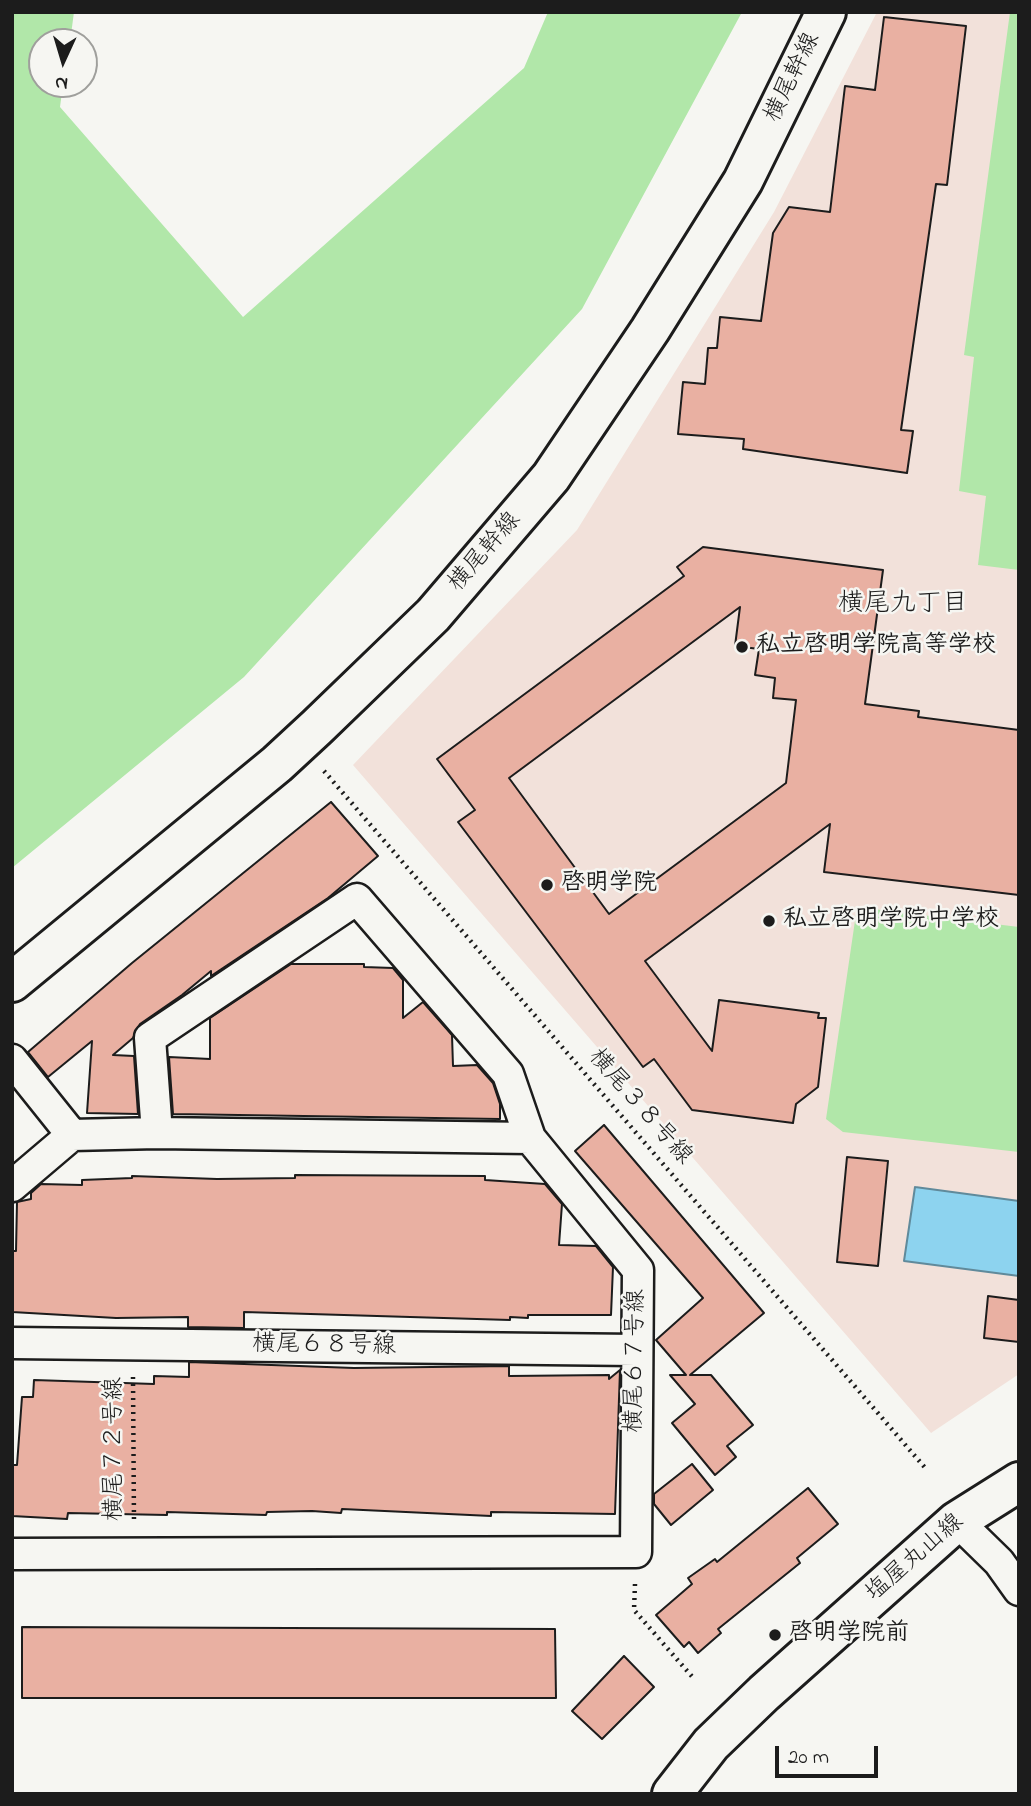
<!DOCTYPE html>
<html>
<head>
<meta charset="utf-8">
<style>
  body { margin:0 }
  #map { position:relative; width:1031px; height:1806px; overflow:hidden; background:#f6f6f2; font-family:"Indie Flower",sans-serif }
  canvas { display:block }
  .frame { position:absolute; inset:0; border:14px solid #1c1c1c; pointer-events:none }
  .north { position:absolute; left:28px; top:28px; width:70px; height:70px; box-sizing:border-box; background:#f6f6f2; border:2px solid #9f9f9c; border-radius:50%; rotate:184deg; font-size:19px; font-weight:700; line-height:28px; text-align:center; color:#1c1c1c }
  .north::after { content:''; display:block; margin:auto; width:24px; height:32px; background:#1c1c1c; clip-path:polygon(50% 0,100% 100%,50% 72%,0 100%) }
  .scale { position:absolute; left:775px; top:1746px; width:103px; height:32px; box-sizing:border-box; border:4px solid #1c1c1c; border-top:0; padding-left:9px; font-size:21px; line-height:24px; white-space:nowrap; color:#1c1c1c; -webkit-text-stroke:5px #f6f6f2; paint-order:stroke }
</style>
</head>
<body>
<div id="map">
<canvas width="1031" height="1806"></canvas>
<div class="frame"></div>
<div class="north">N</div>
<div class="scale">20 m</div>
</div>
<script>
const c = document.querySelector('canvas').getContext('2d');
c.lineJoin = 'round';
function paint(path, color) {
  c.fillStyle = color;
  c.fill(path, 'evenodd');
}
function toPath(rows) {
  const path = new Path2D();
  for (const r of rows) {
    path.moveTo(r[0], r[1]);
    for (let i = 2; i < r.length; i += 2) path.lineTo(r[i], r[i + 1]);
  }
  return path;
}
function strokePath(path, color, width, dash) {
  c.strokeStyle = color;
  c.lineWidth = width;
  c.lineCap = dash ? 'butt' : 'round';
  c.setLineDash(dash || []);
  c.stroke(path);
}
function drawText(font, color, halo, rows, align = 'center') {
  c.font = font + ' "Indie Flower","Klee One",sans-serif';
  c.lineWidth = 5;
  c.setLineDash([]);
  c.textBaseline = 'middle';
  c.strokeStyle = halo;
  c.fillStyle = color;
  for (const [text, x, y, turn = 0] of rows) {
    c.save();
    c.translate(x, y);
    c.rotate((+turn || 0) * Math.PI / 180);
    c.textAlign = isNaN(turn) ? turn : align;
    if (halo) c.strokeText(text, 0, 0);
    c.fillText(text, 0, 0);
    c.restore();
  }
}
paint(toPath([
  [877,12,1019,12,1019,1374,931,1433,353,765,577,530,774,212]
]), '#f2e1da');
paint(toPath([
  [12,12,74,12,70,42,42,42,42,84,63,84,60,107,243,317,524,68,548,12,742,12,582,309,244,677,12,868],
  [1010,12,1019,12,1019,570,978,565,986,496,959,491,974,357,964,355],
  [857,907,1019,927,1019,1152,843,1132,826,1119]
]), '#b1e7a9');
const water = toPath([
  [915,1187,1019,1201,1019,1276,904,1261,915,1187]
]);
paint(water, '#8dd3ef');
strokePath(water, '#608a9b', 2);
const building = toPath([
  [884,17,966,26,947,185,936,184,901,430,913,431,907,473,743,449,744,439,678,434,683,382,705,384,708,348,717,348,720,317,761,321,773,233,789,207,830,212,845,86,875,90,884,17],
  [703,547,883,570,865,704,919,711,918,717,1019,730,1019,895,824,872,830,824,645,961,712,1051,719,1000,819,1013,818,1018,826,1018,818,1087,796,1104,793,1123,692,1110,654,1059,643,1067,458,822,475,810,437,759,684,576,677,567,703,547],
  [740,607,735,646,759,649,755,675,775,678,773,698,796,700,786,783,609,914,509,778,740,607],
  [331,802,378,856,328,898,211,976,211,971,182,995,140,1024,133,1038,113,1055,134,1056,138,1114,87,1113,92,1041,48,1077,28,1052,132,963,331,802],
  [291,964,364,964,364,967,393,968,403,980,403,1018,423,1002,452,1035,453,1066,477,1065,493,1083,500,1104,500,1119,173,1114,169,1057,210,1059,210,1018,291,964],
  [604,1125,764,1313,690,1375,711,1375,753,1425,727,1446,736,1457,715,1475,672,1423,695,1404,670,1375,686,1375,656,1340,703,1298,575,1151,604,1125],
  [847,1157,888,1161,878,1266,837,1262,847,1157],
  [295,1175,485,1176,485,1180,545,1184,562,1204,559,1245,596,1246,613,1267,611,1315,528,1315,528,1318,510,1317,510,1320,244,1312,244,1328,188,1327,188,1317,116,1318,12,1312,12,1251,16,1251,17,1202,31,1199,31,1193,41,1184,82,1185,82,1180,132,1178,132,1176,217,1179,295,1178,295,1175],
  [988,1296,1019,1300,1019,1342,984,1338,988,1296],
  [189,1362,354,1368,509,1366,509,1376,609,1375,609,1379,620,1370,615,1514,491,1512,491,1516,342,1509,341,1513,312,1511,267,1512,266,1515,167,1512,167,1515,68,1513,67,1519,12,1516,12,1465,17,1465,22,1397,33,1397,34,1380,154,1384,154,1376,189,1377,189,1362],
  [692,1464,713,1490,671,1525,654,1504,654,1494,692,1464],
  [808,1488,838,1524,797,1558,800,1563,718,1629,721,1633,698,1653,689,1642,684,1647,656,1615,692,1584,688,1578,715,1559,717,1562,808,1488],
  [22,1627,555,1629,556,1698,22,1698,22,1627],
  [624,1656,654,1687,602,1739,572,1711,624,1656]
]);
paint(building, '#e9b0a2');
strokePath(building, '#1c1c1c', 2);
const street = toPath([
  [12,1060,72,1135,157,1133,530,1138,638,1270,636,1552,12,1554],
  [157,1133,150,1038,357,899,508,1074,530,1138],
  [12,1186,72,1135],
  [12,1343,636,1350],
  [957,1521,999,1562,1019,1590]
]);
const secondary = toPath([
  [12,982,277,764,317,727,433,615,551,477,650,330,743,181,826,12],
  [672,1794,711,1744,764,1693,957,1521,1019,1482]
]);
strokePath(street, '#1c1c1c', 35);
strokePath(secondary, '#1c1c1c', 44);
strokePath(toPath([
  [324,771,927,1470],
  [133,1377,134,1522],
  [635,1584,634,1610,695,1680]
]), '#1c1c1c', 4.5, [2, 5]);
strokePath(street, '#f6f6f2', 30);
strokePath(secondary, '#f6f6f2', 38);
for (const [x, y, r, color] of [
  [742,647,7,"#1c1c1c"],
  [547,885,7,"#1c1c1c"],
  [769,921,7,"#1c1c1c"],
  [775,1635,7,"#1c1c1c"]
]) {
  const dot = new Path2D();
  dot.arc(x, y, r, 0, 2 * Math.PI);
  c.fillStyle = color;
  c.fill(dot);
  strokePath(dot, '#f6f6f2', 2.5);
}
drawText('24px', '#1c1c1c', '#f6f6f2', [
  ["横尾幹線",794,78,-64],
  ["横尾幹線",486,553,-49],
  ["横尾３８号線",639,1108,49],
  ["横尾６８号線",324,1347,1],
  ["横尾６７号線",637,1361,-89],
  ["横尾７２号線",116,1449,-90],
  ["塩屋丸山線",916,1559,-41]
]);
drawText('bold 24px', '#1c1c1c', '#f6f6f2', [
  ["私立啓明学院高等学校",756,647],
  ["啓明学院",561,885],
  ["私立啓明学院中学校",783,921],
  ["啓明学院前",789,1635]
], 'left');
drawText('26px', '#1c1c1c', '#f6f6f2', [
  ["横尾九丁目",903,606]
]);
</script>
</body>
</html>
